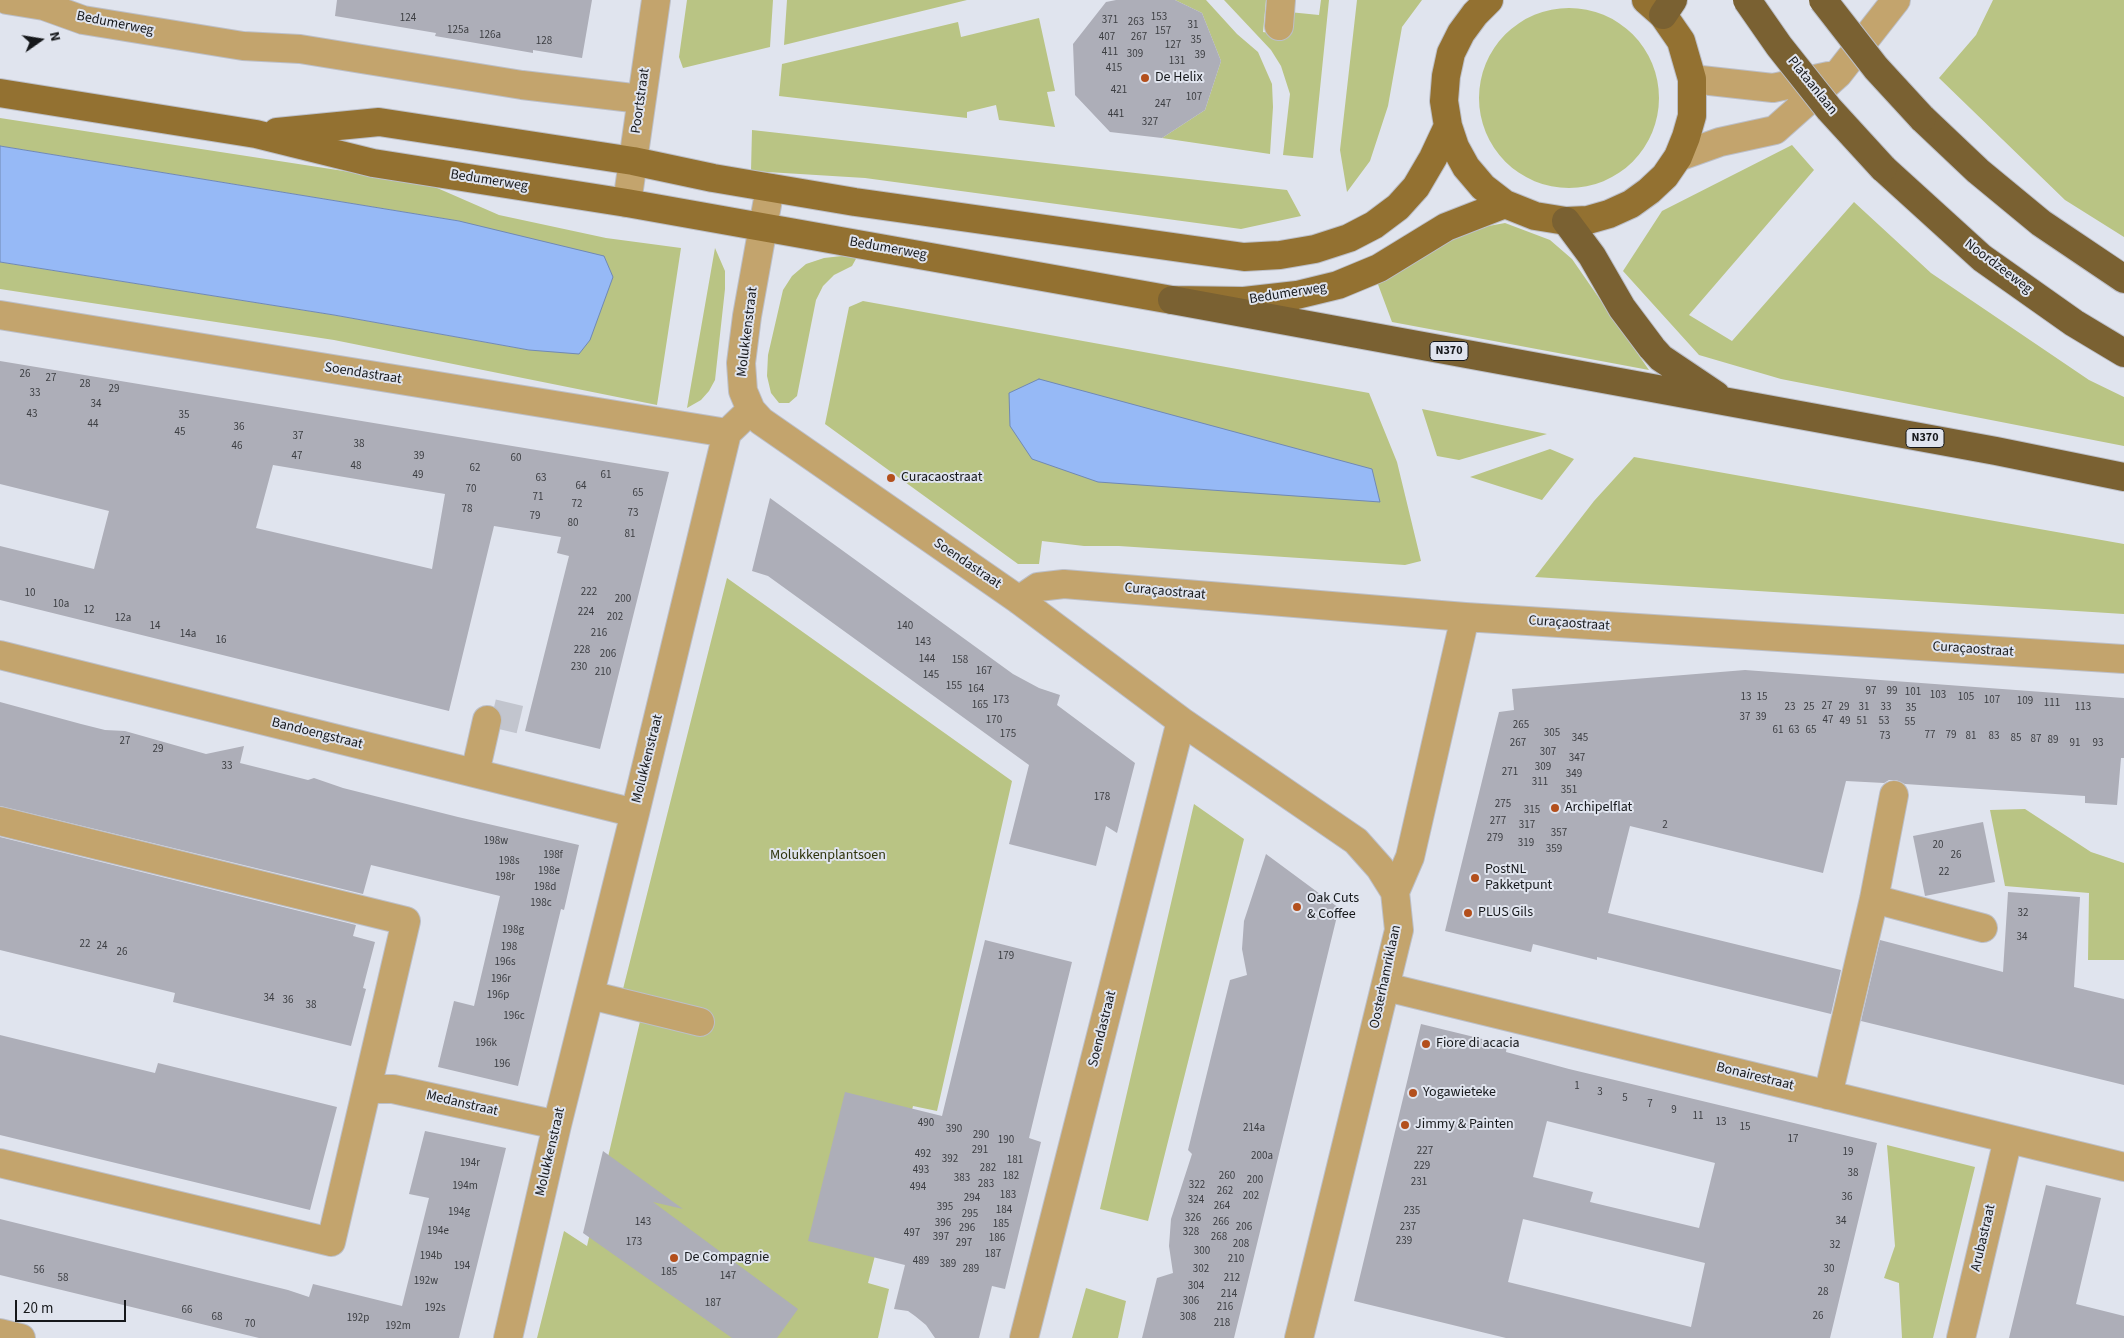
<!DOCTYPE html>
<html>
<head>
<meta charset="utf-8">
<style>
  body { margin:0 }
  #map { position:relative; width:2124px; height:1338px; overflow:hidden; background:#e0e4ee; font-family:"Source Sans 3",sans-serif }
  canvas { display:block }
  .north { position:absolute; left:15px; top:15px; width:50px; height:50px; -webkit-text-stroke:4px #e0e4ee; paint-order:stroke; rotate:77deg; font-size:14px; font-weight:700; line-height:20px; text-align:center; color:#16181b }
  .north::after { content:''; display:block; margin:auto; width:18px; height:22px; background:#16181b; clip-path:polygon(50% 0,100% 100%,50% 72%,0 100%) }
  .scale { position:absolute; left:15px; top:1300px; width:111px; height:22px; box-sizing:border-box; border:2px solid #16181b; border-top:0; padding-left:6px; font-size:15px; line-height:18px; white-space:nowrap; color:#16181b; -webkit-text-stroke:4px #e0e4ee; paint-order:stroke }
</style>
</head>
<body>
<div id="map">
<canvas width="2124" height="1338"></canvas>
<div class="north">N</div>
<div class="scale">20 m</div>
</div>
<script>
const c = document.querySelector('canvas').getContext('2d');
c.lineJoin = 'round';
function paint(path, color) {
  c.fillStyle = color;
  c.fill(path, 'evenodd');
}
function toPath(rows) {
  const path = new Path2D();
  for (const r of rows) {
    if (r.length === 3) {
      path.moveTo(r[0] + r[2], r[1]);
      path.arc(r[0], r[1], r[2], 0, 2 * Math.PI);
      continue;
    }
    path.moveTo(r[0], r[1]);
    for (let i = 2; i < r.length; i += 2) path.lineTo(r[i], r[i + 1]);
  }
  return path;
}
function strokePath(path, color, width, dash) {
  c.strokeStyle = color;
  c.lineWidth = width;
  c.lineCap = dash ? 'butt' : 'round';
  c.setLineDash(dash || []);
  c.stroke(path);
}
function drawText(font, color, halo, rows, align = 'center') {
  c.font = font + ' "Source Sans 3",sans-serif';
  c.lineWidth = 4;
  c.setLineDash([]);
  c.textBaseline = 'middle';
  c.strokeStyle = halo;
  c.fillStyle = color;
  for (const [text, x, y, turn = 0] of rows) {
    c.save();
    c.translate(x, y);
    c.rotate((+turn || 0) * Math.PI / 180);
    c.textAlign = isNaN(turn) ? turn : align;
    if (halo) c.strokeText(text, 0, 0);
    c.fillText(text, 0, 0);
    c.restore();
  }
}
paint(toPath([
  [687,0,773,0,770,47,683,68,679,57],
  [787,0,967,0,784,45],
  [1175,0,1206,0,1237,34,1258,52,1272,84,1273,107,1270,154,1162,138,1205,110,1221,61,1202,13],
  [1224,0,1266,0,1263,32,1287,36,1289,12,1319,15,1321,0,1329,0,1313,158,1283,155,1290,94,1281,66,1271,50],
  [1357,0,1422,0,1402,27,1388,106,1370,161,1347,192,1340,150],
  [1993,0,2124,0,2124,237,2065,200,1939,78,1976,35],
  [1569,98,90],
  [1039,18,1055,91,1047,92,1055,127,999,120,996,105,967,112,967,118,779,96,782,64,958,22,961,37],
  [0,118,428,184,499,215,606,238,681,248,657,405,334,340,0,289,0,262,334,315,529,350,459,221,0,146],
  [752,130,1287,190,1301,216,1241,229,865,178,751,171],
  [1792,145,1814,170,1689,315,1732,341,1854,202,1931,273,2089,380,2124,397,2124,446,1781,379,1699,355,1623,271,1662,211],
  [1505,223,1550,240,1572,259,1649,370,1392,322,1376,279,1461,231],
  [715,248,725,271,725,289,715,380,709,391,701,400,687,408],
  [842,256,857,257,852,266,834,275,823,286,816,300,811,325,797,396,789,403,779,403,771,393,767,376,768,355,783,290,792,276,806,264,824,258],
  [863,301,1369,393,1397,462,1421,561,1405,565,1119,546,1084,546,1042,541,1039,564,1018,564,825,424,849,307],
  [1422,409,1547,434,1459,460,1437,456],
  [1550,449,1574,459,1542,500,1470,477],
  [1634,457,2124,544,2124,614,1535,577,1594,501],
  [727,578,1012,781,937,1111,913,1106,868,1283,889,1289,878,1338,537,1338,564,1231,587,1246,646,996,623,989],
  [1194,804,1244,839,1148,1221,1100,1209],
  [2025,809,2091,852,2124,863,2124,960,2088,960,2089,893,2005,886,1990,810],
  [1887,1145,1975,1167,1933,1338,1902,1338,1899,1283,1884,1278,1895,1246],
  [1086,1288,1126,1301,1118,1338,1072,1338]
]), '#b9c484');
const water = toPath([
  [0,146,459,221,604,256,613,277,590,340,579,354,529,350,334,315,0,262,0,146],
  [1039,379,1372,469,1380,502,1098,482,1032,459,1010,426,1009,393,1039,379]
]);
paint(water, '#96b9f6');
strokePath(water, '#7089b4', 1);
paint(toPath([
  [337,0,592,0,582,58,533,50,533,53,470,42,435,36,436,33,335,16],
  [1116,0,1175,0,1202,13,1221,61,1205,110,1162,138,1110,132,1075,95,1073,44,1106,2],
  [0,361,669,472,600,749,525,731,569,556,557,553,561,537,494,526,449,711,0,600,0,546,94,569,109,511,0,484],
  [273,465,445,494,432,569,256,528],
  [770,498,1013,674,1039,688,1060,695,1057,705,1135,763,1117,833,1106,826,1096,866,1009,844,1029,765,768,576,752,571],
  [1745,670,2124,698,2124,758,2121,758,2117,805,2085,803,2085,796,1905,784,1896,780,1889,780,1884,783,1846,781,1823,873,1630,826,1608,913,1841,970,1831,1014,1597,957,1597,960,1533,944,1531,952,1445,931,1499,712,1514,710,1512,689],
  [0,702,81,724,105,730,125,731,206,754,244,746,240,763,308,780,314,778,343,788,458,817,579,845,564,910,561,909,518,1086,438,1067,454,1001,474,1006,500,896,371,865,363,894,0,806],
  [1983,822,1995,882,1925,896,1913,836],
  [0,837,356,925,353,936,375,942,363,988,366,989,351,1046,173,1002,175,993,0,950],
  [1266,854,1339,908,1234,1338,1142,1338,1157,1278,1173,1273,1169,1246,1171,1219,1192,1154,1188,1150,1230,980,1247,975,1242,949,1244,921],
  [2008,892,2080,897,2074,987,2124,999,2124,1085,1861,1021,1880,940,2003,972],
  [985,940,1072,962,1029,1138,1041,1142,1005,1289,992,1286,979,1338,935,1338,926,1325,915,1316,908,1311,894,1309,905,1265,808,1241,845,1092,942,1116],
  [1421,1024,1507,1045,1506,1052,1569,1069,1877,1143,1830,1338,1506,1338,1354,1301],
  [1547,1121,1715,1163,1699,1228,1590,1202,1593,1192,1533,1177],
  [1523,1219,1705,1263,1691,1327,1508,1282],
  [0,1035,155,1073,158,1063,337,1107,310,1210,0,1135],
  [425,1131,506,1148,459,1338,259,1338,0,1275,0,1219,288,1290,309,1297,313,1284,402,1306,429,1198,409,1194],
  [603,1151,683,1209,653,1202,798,1309,777,1338,732,1338,583,1233],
  [2046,1185,2101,1198,2076,1304,2124,1316,2124,1338,2009,1338]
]), '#adaeb8');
strokePath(toPath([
  [503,730,512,692]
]), '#c2c5ce', 28, [28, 14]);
const minor = toPath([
  [7,0,44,6,83,20,243,46,300,49,522,85,641,99],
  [1279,26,1281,0],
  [1692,79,1773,88,1829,76],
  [1678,157,1720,142,1775,130,1838,74,1896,0],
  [770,188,747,316,741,363,743,391,751,410,761,421,1019,600,1181,721,1356,841,1380,868,1395,892],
  [627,203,656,0],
  [0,315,727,433],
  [1019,600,1038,587,1064,584,1465,617,2124,659],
  [0,655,635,813],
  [475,773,487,720],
  [0,821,406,921,331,1242,0,1163],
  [1874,899,1983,928],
  [1386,987,2124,1167],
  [590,995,700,1022],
  [367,1089,393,1089,557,1125],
  [1828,1095,1874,899,1894,795],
  [0,1333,21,1338],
  [508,1338,557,1125,635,813,727,433,751,410],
  [1024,1338,1181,721],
  [1299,1338,1399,930,1395,892,1410,857,1465,617],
  [1961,1338,2008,1139]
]);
const major = toPath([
  [1489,0,1475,14,1461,33,1451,53,1446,76,1444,101,1448,126,1455,147,1466,167,1483,187,1505,204,1535,216,1566,221,1588,220,1609,214,1631,204,1649,191,1665,176,1678,157,1686,137,1692,116,1692,79,1681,41,1663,15,1646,0],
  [0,93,256,134,373,163,627,203,1172,300,1244,301,1297,295,1338,285,1379,268,1446,227,1505,204],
  [277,132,379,122,633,161,713,178,855,202,1244,257,1280,255,1315,249,1349,238,1374,225,1398,207,1416,187,1433,158,1448,126]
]);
const highway = toPath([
  [1663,15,1673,0],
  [1922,118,1978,171,2041,223,2124,279],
  [1883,168,1982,258,2074,323,2124,353],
  [1566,221,1592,256,1622,308,1652,348,1661,358,1716,395],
  [1172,300,1996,451,2124,477]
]);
strokePath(minor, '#bcbfc8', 30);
strokePath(major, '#bcbfc8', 30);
strokePath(highway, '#bcbfc8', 30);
strokePath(minor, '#c3a46d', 28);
strokePath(major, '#937131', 28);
strokePath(highway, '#7a6132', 28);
const highwayBridge = toPath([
  [1747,0,1779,46,1829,109,1883,168],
  [1823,0,1876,68,1922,118]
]);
strokePath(highwayBridge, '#bcbfc8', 30, []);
strokePath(highwayBridge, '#7a6132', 28);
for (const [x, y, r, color] of [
  [1145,78,5,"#b34f1c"],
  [891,478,5,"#b34f1c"],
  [1555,808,5,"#b34f1c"],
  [1475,878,5,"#b34f1c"],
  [1297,907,5,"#b34f1c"],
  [1468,913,5,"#b34f1c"],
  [1426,1044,5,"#b34f1c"],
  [1413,1093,5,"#b34f1c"],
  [1405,1125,5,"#b34f1c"],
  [674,1258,5,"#b34f1c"]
]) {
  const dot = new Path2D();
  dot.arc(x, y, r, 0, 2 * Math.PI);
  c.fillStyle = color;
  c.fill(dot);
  strokePath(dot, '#e0e4ee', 2);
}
drawText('11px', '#3c3e42', null, [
  ["153",1159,18],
  ["124",408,19],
  ["371",1110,21],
  ["263",1136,23],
  ["31",1193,26],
  ["125a",458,31],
  ["157",1163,32],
  ["126a",490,36],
  ["407",1107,38],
  ["267",1139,38],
  ["35",1196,41],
  ["128",544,42],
  ["127",1173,46],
  ["411",1110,53],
  ["309",1135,55],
  ["39",1200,56],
  ["131",1177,62],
  ["415",1114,69],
  ["421",1119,91],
  ["107",1194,98],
  ["247",1163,105],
  ["441",1116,115],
  ["327",1150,123],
  ["26",25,375],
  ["27",51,379],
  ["28",85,385],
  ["29",114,390],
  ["33",35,394],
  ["34",96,405],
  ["43",32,415],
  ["35",184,416],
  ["44",93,425],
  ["36",239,428],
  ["45",180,433],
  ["37",298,437],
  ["38",359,445],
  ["46",237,447],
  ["47",297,457],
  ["39",419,457],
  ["60",516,459],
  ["48",356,467],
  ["62",475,469],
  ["49",418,476],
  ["61",606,476],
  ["63",541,479],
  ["64",581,487],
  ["70",471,490],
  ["65",638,494],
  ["71",538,498],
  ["72",577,505],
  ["78",467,510],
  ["73",633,514],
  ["79",535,517],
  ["80",573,524],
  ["81",630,535],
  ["222",589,593],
  ["10",30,594],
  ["200",623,600],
  ["10a",61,605],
  ["12",89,611],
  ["224",586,613],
  ["202",615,618],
  ["12a",123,619],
  ["14",155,627],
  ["140",905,627],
  ["216",599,634],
  ["14a",188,635],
  ["16",221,641],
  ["143",923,643],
  ["228",582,651],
  ["206",608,655],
  ["144",927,660],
  ["158",960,661],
  ["230",579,668],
  ["167",984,672],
  ["210",603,673],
  ["145",931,676],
  ["155",954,687],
  ["164",976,690],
  ["97",1871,692],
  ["99",1892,692],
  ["101",1913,693],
  ["103",1938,696],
  ["13",1746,698],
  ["15",1762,698],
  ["105",1966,698],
  ["173",1001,701],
  ["107",1992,701],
  ["109",2025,702],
  ["111",2052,704],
  ["165",980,706],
  ["27",1827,707],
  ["23",1790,708],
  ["25",1809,708],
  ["29",1844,708],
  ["31",1864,708],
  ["33",1886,708],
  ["113",2083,708],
  ["35",1911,709],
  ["37",1745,718],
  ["39",1761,718],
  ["170",994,721],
  ["47",1828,721],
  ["49",1845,722],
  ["51",1862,722],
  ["53",1884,722],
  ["55",1910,723],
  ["265",1521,726],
  ["61",1778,731],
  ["63",1794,731],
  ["65",1811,731],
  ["305",1552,734],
  ["175",1008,735],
  ["77",1930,736],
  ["79",1951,736],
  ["73",1885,737],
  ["81",1971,737],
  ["83",1994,737],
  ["345",1580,739],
  ["85",2016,739],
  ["87",2036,740],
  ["89",2053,741],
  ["27",125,742],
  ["267",1518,744],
  ["91",2075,744],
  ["93",2098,744],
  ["29",158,750],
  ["307",1548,753],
  ["347",1577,759],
  ["33",227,767],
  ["309",1543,768],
  ["271",1510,773],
  ["349",1574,775],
  ["311",1540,783],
  ["351",1569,791],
  ["178",1102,798],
  ["275",1503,805],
  ["315",1532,811],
  ["277",1498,822],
  ["317",1527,826],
  ["2",1665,826],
  ["357",1559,834],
  ["279",1495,839],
  ["198w",496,842],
  ["319",1526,844],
  ["20",1938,846],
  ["359",1554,850],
  ["198f",553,856],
  ["26",1956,856],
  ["198s",509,862],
  ["198e",549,872],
  ["22",1944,873],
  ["198r",505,878],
  ["198d",545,888],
  ["198c",541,904],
  ["32",2023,914],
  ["198g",513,931],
  ["34",2022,938],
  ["22",85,945],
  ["24",102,947],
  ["198",509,948],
  ["26",122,953],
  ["179",1006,957],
  ["196s",505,963],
  ["196r",501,980],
  ["196p",498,996],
  ["34",269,999],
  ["36",288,1001],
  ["38",311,1006],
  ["196c",514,1017],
  ["196k",486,1044],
  ["196",502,1065],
  ["1",1577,1087],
  ["3",1600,1093],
  ["5",1625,1099],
  ["7",1650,1105],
  ["9",1674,1111],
  ["11",1698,1117],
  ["13",1721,1123],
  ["490",926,1124],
  ["15",1745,1128],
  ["214a",1254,1129],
  ["390",954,1130],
  ["290",981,1136],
  ["17",1793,1140],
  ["190",1006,1141],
  ["291",980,1151],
  ["227",1425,1152],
  ["19",1848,1153],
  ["492",923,1155],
  ["200a",1262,1157],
  ["392",950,1160],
  ["181",1015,1161],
  ["194r",470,1164],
  ["229",1422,1167],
  ["282",988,1169],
  ["493",921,1171],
  ["38",1853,1174],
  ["182",1011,1177],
  ["260",1227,1177],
  ["383",962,1179],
  ["200",1255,1181],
  ["231",1419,1183],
  ["283",986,1185],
  ["322",1197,1186],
  ["194m",465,1187],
  ["494",918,1188],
  ["262",1225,1192],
  ["183",1008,1196],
  ["202",1251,1197],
  ["36",1847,1198],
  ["294",972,1199],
  ["324",1196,1201],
  ["264",1222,1207],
  ["395",945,1208],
  ["184",1004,1211],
  ["235",1412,1212],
  ["194g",459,1213],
  ["295",970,1215],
  ["326",1193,1219],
  ["34",1841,1222],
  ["143",643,1223],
  ["266",1221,1223],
  ["396",943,1224],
  ["185",1001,1225],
  ["206",1244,1228],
  ["237",1408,1228],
  ["296",967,1229],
  ["194e",438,1232],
  ["328",1191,1233],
  ["497",912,1234],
  ["397",941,1238],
  ["268",1219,1238],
  ["186",997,1239],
  ["239",1404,1242],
  ["173",634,1243],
  ["297",964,1244],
  ["208",1241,1245],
  ["32",1835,1246],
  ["300",1202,1252],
  ["187",993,1255],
  ["194b",431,1257],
  ["210",1236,1260],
  ["489",921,1262],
  ["389",948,1265],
  ["194",462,1267],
  ["289",971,1270],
  ["302",1201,1270],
  ["30",1829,1270],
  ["56",39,1271],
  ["185",669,1273],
  ["147",728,1277],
  ["58",63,1279],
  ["212",1232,1279],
  ["192w",426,1282],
  ["304",1196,1287],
  ["28",1823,1293],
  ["214",1229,1295],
  ["306",1191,1302],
  ["187",713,1304],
  ["216",1225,1308],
  ["192s",435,1309],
  ["66",187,1311],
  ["26",1818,1317],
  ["68",217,1318],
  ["308",1188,1318],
  ["192p",358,1319],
  ["218",1222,1324],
  ["70",250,1325],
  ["192m",398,1327]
]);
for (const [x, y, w] of [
  [1449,351,38],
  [1925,438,38]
]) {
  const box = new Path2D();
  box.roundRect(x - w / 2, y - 9.5, w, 19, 4);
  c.fillStyle = '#e0e4ee';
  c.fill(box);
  strokePath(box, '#16181b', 1);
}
drawText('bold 12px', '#16181b', null, [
  ["N370",1449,351],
  ["N370",1925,438]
]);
drawText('14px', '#16181b', '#e0e4ee', [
  ["Bedumerweg",115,24,11],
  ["Plataanlaan",1812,86,51],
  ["Poortstraat",641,101,-82],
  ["Bedumerweg",489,181,9],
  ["Bedumerweg",888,249,10],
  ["Noordzeeweg",1998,267,37],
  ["Bedumerweg",1288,294,-9],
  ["Molukkenstraat",748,332,-83],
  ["Soendastraat",363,374,9],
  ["Soendastraat",967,564,34],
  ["Curaçaostraat",1165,592,5],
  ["Curaçaostraat",1569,624,4],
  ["Curaçaostraat",1973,650,4],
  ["Bandoengstraat",317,734,14],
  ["Molukkenstraat",648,759,-76],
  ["Oosterhamriklaan",1386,977,-78],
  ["Soendastraat",1103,1029,-76],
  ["Bonairestraat",1755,1077,14],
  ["Medanstraat",462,1104,13],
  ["Molukkenstraat",551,1152,-77],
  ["Arubastraat",1984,1238,-77]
]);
drawText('14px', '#16181b', '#e0e4ee', [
  ["De Helix",1155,78],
  ["Curacaostraat",901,478],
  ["Archipelflat",1565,808],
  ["PostNL",1485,870],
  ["Pakketpunt",1485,886],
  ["Oak Cuts",1307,899],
  ["& Coffee",1307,915],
  ["PLUS Gils",1478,913],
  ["Fiore di acacia",1436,1044],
  ["Yogawieteke",1423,1093],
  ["Jimmy & Painten",1415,1125],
  ["De Compagnie",684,1258]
], 'left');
drawText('14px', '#2e330b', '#e0e4ee', [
  ["Molukkenplantsoen",828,856]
]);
</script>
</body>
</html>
